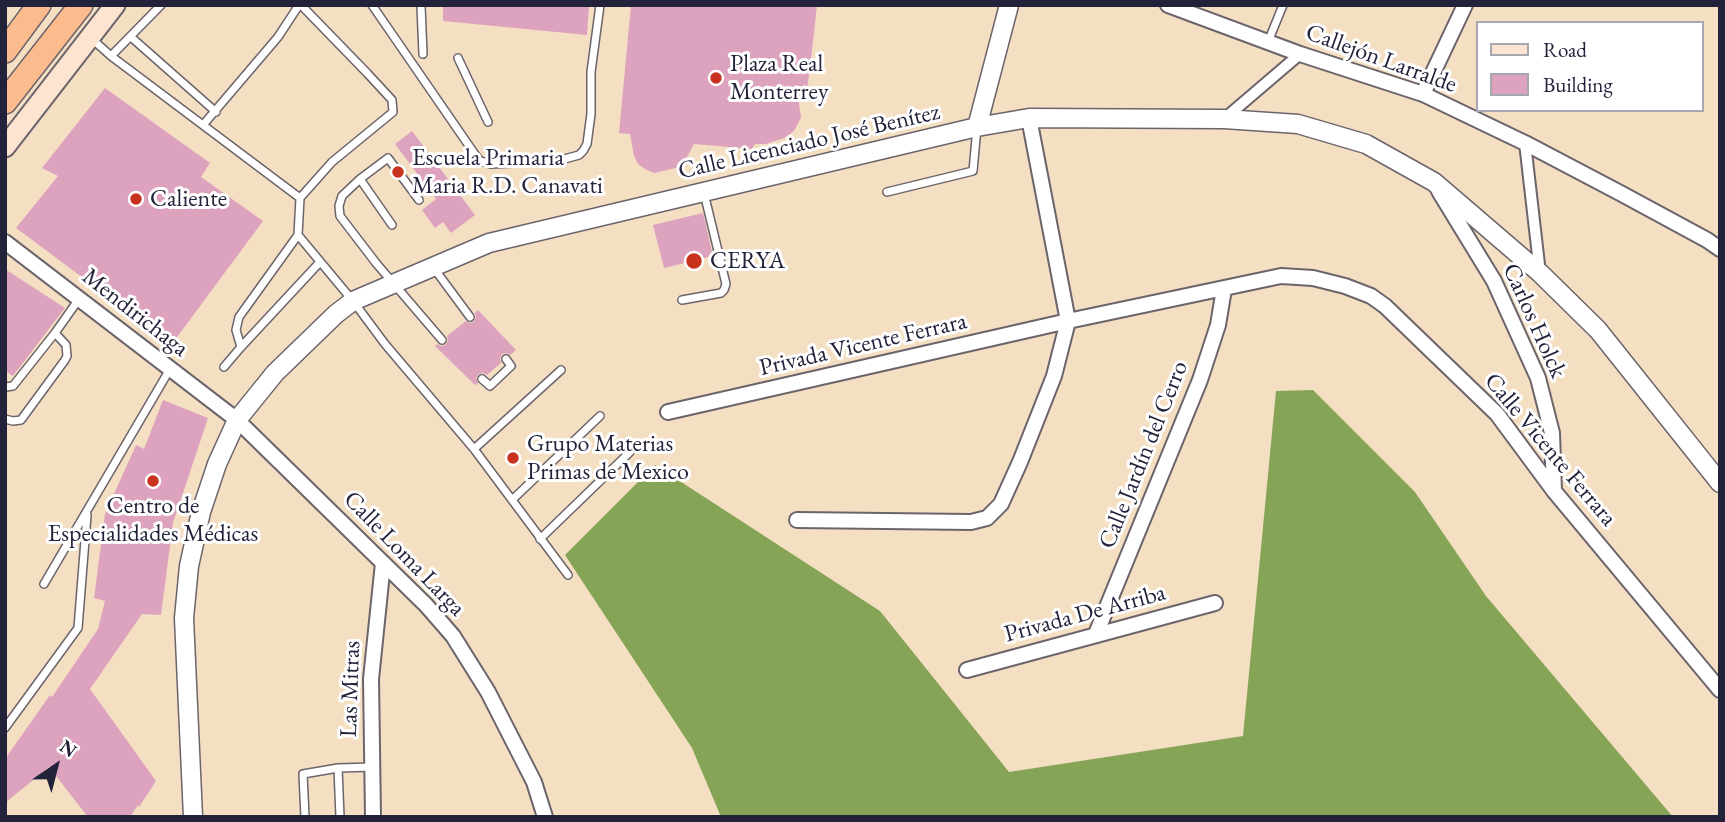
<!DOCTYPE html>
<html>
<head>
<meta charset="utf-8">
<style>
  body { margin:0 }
  #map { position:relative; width:1725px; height:822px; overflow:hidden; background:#f4dfc3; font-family:"EB Garamond",serif }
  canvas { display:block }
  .frame { position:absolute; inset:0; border:7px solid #22223b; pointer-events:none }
  .legend { position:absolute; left:1476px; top:21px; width:228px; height:91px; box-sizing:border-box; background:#fff; border:2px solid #a7a7b1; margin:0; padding:9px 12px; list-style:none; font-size:21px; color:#22223b }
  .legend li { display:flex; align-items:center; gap:14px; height:35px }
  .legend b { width:35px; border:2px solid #a7a7b1 }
  .north { position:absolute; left:21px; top:731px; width:70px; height:70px; -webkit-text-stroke:5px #fff; paint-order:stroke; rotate:35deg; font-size:19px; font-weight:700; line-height:28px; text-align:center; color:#22223b }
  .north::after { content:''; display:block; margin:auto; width:24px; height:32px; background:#22223b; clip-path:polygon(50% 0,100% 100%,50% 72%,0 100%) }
</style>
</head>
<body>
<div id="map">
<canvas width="1725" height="822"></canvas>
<div class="frame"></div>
<ul class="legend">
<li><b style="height:9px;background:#fde4d1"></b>Road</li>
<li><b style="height:19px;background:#dda3be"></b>Building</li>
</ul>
<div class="north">N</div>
</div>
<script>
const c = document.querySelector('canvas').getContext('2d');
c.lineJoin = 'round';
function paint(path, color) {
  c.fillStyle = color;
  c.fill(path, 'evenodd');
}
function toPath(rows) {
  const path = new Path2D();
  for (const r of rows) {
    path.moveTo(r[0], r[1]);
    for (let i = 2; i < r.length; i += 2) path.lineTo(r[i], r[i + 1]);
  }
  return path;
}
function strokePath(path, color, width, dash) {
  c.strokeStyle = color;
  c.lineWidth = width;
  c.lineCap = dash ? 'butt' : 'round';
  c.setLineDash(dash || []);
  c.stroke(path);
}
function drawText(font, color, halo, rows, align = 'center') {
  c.font = font + ' "EB Garamond",serif';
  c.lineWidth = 6;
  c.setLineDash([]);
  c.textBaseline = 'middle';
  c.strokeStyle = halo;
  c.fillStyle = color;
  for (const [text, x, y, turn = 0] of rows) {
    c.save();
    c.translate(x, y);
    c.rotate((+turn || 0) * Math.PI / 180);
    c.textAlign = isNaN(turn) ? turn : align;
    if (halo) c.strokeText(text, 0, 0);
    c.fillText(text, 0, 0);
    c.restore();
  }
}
paint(toPath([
  [1313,390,1415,492,1486,596,1673,817,721,817,692,748,565,555,655,465,880,611,1009,772,1243,736,1276,391]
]), '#86a456');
paint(toPath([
  [443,5,589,5,587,35,443,21],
  [631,5,817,5,811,59,806,97,798,97,801,118,794,131,784,138,766,144,755,144,752,149,694,144,687,157,680,167,654,173,645,169,638,164,634,156,630,134,619,133],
  [105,88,210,163,201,177,263,221,172,344,16,228,58,176,42,168],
  [412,131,475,215,451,233,443,222,435,228,422,210,436,199,395,144],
  [703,213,713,256,664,268,653,225],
  [5,269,65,308,13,376,5,371],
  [478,310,516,350,510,355,506,353,502,354,500,359,501,363,487,375,483,373,478,375,476,378,478,383,475,385,435,346,437,344,441,346,445,345,448,341,447,336,466,321,470,323,474,321,476,317,475,313],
  [163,400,208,418,173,523,161,615,142,614,90,689,156,781,139,807,138,805,130,817,88,817,49,767,5,803,5,759,50,695,52,697,98,629,105,601,94,598,105,514,136,445,144,449]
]), '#dda3be');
const service = toPath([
  [301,5,368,74,392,100,393,112,332,162,300,198,298,235,239,317,236,330,241,347,320,262],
  [372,5,474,153,480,161,491,164,557,161,579,155,583,151,587,144,591,114,591,72,600,5],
  [421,6,423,54],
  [131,37,216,112],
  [92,39,111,56,300,198],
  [1268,42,1283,5],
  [111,56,161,5],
  [458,58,488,122],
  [203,125,278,37,299,5],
  [360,179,392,225],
  [887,192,973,171,977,128],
  [419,200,388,158,360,179,342,196,339,206,340,216,376,263,442,340],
  [298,235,353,301,385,344,474,449,568,575],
  [433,267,470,317],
  [682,300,721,293,724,290,726,284,704,193],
  [224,367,241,347],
  [482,379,490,386,511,366,506,359],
  [5,387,13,386,55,333],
  [5,419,13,421,21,420,65,360,67,356,66,345,55,333,79,299],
  [474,449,561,370],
  [512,500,600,416],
  [540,539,630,452],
  [44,584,170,369],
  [5,728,78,628,87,515],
  [338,768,340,817],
  [305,817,303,774,338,768,372,767]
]);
const pedestrian = toPath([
  [1224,119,1300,54],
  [1525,143,1540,273]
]);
const minor = toPath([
  [1168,5,1300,54,1423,94,1525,143,1622,194,1707,240,1720,249],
  [1423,94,1465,5],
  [1439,191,1494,281,1538,378,1552,433,1554,491],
  [5,242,237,420,426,605,453,636,488,692,534,782,545,817],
  [668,412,1068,321,1281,276,1313,278,1345,286,1371,296,1385,306,1497,414,1554,491,1720,690],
  [797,520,971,522,987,518,1001,504,1020,462,1054,376,1068,321,1029,118],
  [1096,634,1200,380,1218,325,1224,289],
  [967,670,1215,603],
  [373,817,371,679,383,563]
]);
const tertiary = toPath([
  [977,127,1009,5],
  [193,817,184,618,189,566,201,512,217,464,237,420,275,373,336,314,353,301,489,243,977,127,1029,118,1224,119,1298,124,1366,144,1434,182,1540,273,1598,330,1720,483]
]);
const secondary = toPath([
  [5,147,115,5]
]);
const trunk = toPath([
  [5,51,39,5],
  [5,102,81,5]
]);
strokePath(service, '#6c646b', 10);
strokePath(pedestrian, '#6c646b', 14);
strokePath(minor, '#6c646b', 18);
strokePath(tertiary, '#6c646b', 21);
strokePath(secondary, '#6c646b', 23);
strokePath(trunk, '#6c646b', 26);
strokePath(service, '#fff', 7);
strokePath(pedestrian, '#fff', 10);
strokePath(minor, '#fff', 14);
strokePath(tertiary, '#fff', 18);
strokePath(secondary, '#fde4d1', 19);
strokePath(trunk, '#fbbb8c', 23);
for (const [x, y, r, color] of [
  [716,78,7,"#c8321e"],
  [398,172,7,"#c8321e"],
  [136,199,7,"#c8321e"],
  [694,261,9,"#c8321e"],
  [513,458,7,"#c8321e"],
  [153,481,7,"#c8321e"]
]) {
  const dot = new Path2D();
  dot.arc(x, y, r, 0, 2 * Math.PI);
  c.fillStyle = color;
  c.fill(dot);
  strokePath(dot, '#fff', 2.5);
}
drawText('24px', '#22223b', '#fff', [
  ["Callejón Larralde",1381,59,20],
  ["Calle Licenciado José Benítez",809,142,-13],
  ["Mendirichaga",135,313,38],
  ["Carlos Holck",1534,321,66],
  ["Privada Vicente Ferrara",863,345,-13],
  ["Calle Vicente Ferrara",1550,450,50],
  ["Calle Jardín del Cerro",1144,455,-68],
  ["Calle Loma Larga",404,554,46],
  ["Privada De Arriba",1085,614,-15],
  ["Las Mitras",351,689,-88]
]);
drawText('24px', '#22223b', '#fff', [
  ["Plaza Real",730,64],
  ["Monterrey",730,92],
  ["Escuela Primaria",412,158],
  ["Maria R.D. Canavati",412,186],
  ["Caliente",150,199],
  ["CERYA",710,261],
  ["Grupo Materias",527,444],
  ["Primas de Mexico",527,472],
  ["Centro de",153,506,"center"],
  ["Especialidades Médicas",153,534,"center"]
], 'left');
</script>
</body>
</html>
